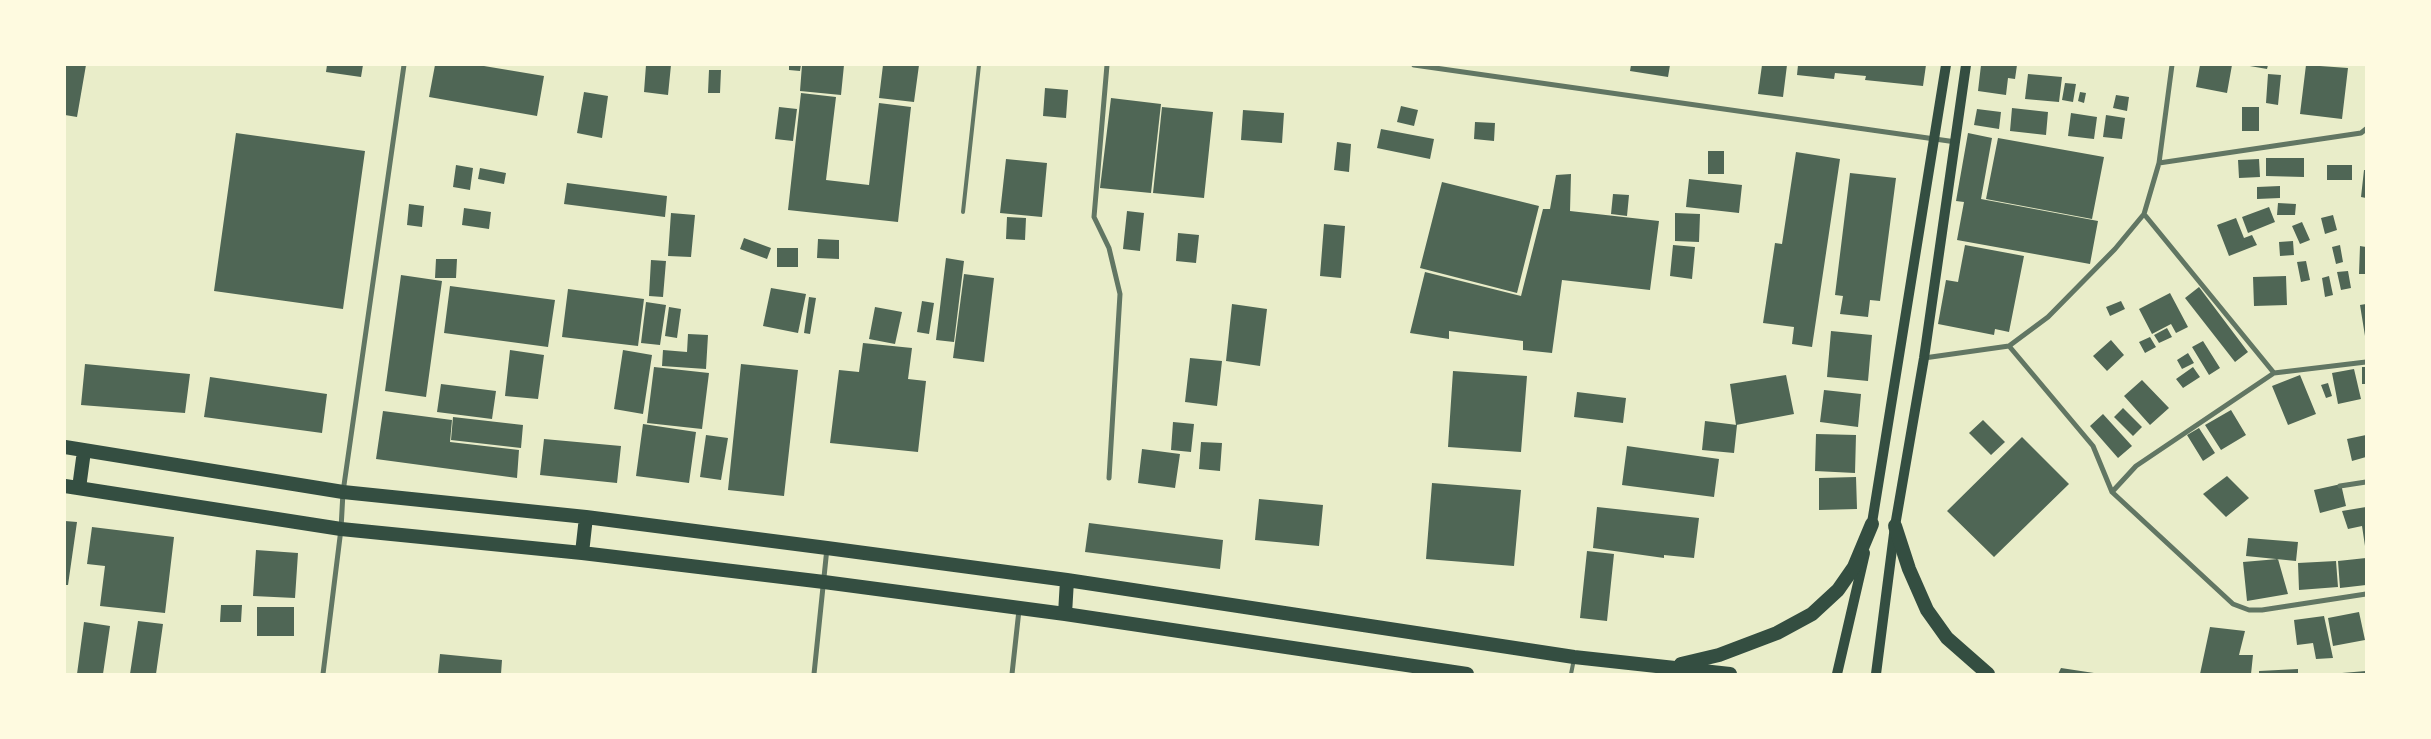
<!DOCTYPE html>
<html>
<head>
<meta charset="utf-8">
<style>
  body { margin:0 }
  #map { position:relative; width:2431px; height:739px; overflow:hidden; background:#e9edc9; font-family:"Playfair Display",serif }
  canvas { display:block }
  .frame { position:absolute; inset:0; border:66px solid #fefae0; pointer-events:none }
</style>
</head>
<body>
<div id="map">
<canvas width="2431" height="739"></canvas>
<div class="frame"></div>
</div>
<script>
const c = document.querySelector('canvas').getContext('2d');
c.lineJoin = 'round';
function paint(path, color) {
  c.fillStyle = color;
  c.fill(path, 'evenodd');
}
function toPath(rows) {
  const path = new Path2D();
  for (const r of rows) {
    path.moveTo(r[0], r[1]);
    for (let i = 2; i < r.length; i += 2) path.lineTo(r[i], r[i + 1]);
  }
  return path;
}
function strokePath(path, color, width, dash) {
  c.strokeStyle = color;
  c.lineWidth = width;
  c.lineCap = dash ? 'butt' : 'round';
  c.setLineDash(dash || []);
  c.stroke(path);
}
paint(toPath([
  [65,65,86,65,77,117,65,115],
  [327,65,363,65,361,77,326,72],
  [435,65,478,65,544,76,537,116,429,97],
  [646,65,671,65,668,95,644,92],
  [789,65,801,65,800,71,789,70],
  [802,65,844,65,841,95,800,91],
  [883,65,919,65,914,102,879,98],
  [1631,65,1670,65,1668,77,1630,71],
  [1762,65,1787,65,1783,97,1758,94],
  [1798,65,1926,65,1923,86,1865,80,1866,76,1835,73,1834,79,1797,75],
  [1981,65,2017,65,2015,79,2008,78,2006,95,1978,91],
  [2200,65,2232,65,2227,93,2196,87],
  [2244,65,2268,65,2267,69],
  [2306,65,2348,68,2342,119,2300,114],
  [709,70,721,70,720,93,708,93],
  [2028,74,2062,77,2059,102,2025,99],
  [2268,74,2281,75,2278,105,2266,103],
  [2065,83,2076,84,2073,102,2062,100],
  [1045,88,1068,90,1066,118,1043,116],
  [584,92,608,96,602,138,577,133],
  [2080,92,2086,93,2084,103,2078,101],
  [801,93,836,97,826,180,869,185,879,103,911,107,898,222,788,210],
  [2116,95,2129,97,2127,111,2113,108],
  [1111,98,1161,104,1151,193,1100,188],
  [1401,106,1418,110,1414,126,1397,122],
  [779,107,797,109,793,141,775,139],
  [1162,107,1213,112,1204,198,1153,193],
  [2242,107,2259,107,2259,131,2242,131],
  [2012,108,2048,112,2046,135,2010,131],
  [1977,109,2001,112,1999,129,1974,125],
  [1243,110,1284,113,1282,143,1241,140],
  [2071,113,2097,117,2094,139,2068,136],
  [2106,115,2125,118,2122,139,2103,137],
  [1475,122,1495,123,1494,141,1474,139],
  [1381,129,1434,139,1430,159,1377,148],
  [236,133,365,151,343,309,214,291],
  [1968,133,1992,138,1981,199,2098,221,2090,264,1957,240,1964,202,1956,201],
  [1998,138,2104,157,2092,219,1986,199],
  [1337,142,1351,144,1349,172,1334,170],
  [1708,151,1724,151,1724,174,1708,174],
  [1796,152,1840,159,1812,347,1792,344,1794,327,1763,323,1775,243,1782,244],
  [2266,158,2304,158,2304,177,2266,176],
  [1006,159,1047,163,1042,217,1000,213],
  [2259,159,2260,177,2239,178,2238,160],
  [456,165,473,168,470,190,453,187],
  [2327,165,2352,165,2352,180,2327,180],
  [480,168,506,173,504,184,478,179],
  [2364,170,2366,170,2366,198,2361,197],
  [1850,173,1896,178,1880,301,1870,300,1868,317,1840,314,1843,296,1835,295],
  [1571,174,1570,211,1659,221,1650,290,1562,280,1552,353,1523,350,1523,341,1449,331,1449,339,1410,333,1425,272,1521,296,1543,209,1550,209,1556,175],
  [1689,179,1742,185,1739,213,1686,207],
  [1442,182,1539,206,1517,293,1420,268],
  [567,183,667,196,665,217,564,204],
  [2280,186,2280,198,2257,199,2257,187],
  [1613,194,1629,195,1627,216,1611,214],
  [2278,203,2296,204,2295,215,2277,215],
  [409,204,424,206,422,227,407,225],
  [2269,207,2275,222,2248,233,2242,217],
  [464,208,491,212,489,229,462,225],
  [1127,211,1144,213,1140,251,1123,249],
  [671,213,695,215,691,257,668,256],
  [1675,213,1700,214,1699,242,1675,241],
  [2333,215,2337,230,2325,234,2321,218],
  [1007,217,1026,218,1025,240,1006,239],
  [2236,218,2244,238,2252,235,2257,245,2229,256,2217,225],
  [2302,222,2310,240,2300,244,2292,226],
  [1324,224,1345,226,1341,278,1320,276],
  [1178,233,1199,235,1196,263,1176,261],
  [744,238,771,248,767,259,740,249],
  [818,239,839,240,839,259,817,258],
  [2293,241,2294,255,2280,256,2279,242],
  [1673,245,1695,247,1692,279,1670,276],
  [1965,245,2024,256,2009,332,1995,329,1994,335,1938,324,1946,280,1958,282],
  [2340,245,2343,262,2336,264,2332,247],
  [2360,246,2366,247,2366,274,2359,274],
  [777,248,798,248,798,267,777,267],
  [946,258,964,261,954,342,936,340],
  [436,259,457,259,456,278,435,278],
  [651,260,666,261,663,297,649,296],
  [2306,261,2310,280,2301,282,2297,262],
  [2348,271,2351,288,2341,290,2337,272],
  [964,274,994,278,984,362,953,358],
  [401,275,442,281,426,397,385,391],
  [2286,276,2287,305,2254,306,2253,277],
  [2329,276,2333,295,2325,297,2322,278],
  [450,286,555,300,548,347,444,333],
  [2199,287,2248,352,2235,362,2185,298],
  [771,288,806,294,798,333,763,326],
  [568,289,644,299,638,346,562,337],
  [2170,293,2188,327,2176,333,2171,324,2152,334,2139,309],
  [809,297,816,298,810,334,804,333],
  [922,301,934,303,929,334,917,332],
  [2121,301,2125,309,2110,316,2106,307],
  [646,302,666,305,660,345,641,343],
  [1232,304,1267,309,1260,366,1226,361],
  [2366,304,2366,336,2365,336,2360,305],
  [669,307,681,309,677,338,665,336],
  [875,307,902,312,895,344,869,339],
  [2167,328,2172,337,2159,343,2154,335],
  [1831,331,1872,335,1868,381,1827,377],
  [688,334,708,335,706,369,662,366,663,350,687,352],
  [2150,337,2156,347,2145,353,2139,342],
  [2111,340,2124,355,2107,371,2093,356],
  [2203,341,2220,368,2209,375,2192,347],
  [863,343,912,348,908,379,926,381,918,452,830,443,839,370,859,372],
  [510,350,544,355,538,399,505,396],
  [623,350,652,355,643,414,614,409],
  [2188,353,2194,363,2182,369,2177,360],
  [1190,358,1222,361,1217,406,1185,402],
  [85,364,190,374,185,413,81,405],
  [741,364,798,370,784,496,728,490],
  [654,367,709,373,702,429,647,423],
  [2193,367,2200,377,2183,388,2176,379],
  [2362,367,2366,367,2366,384,2362,384],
  [2354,369,2361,399,2338,404,2332,373],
  [1453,371,1527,376,1521,452,1448,447],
  [1786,375,1794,414,1736,425,1730,384],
  [2300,375,2316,414,2288,425,2272,386],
  [210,377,327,394,322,433,204,417],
  [2142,380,2169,408,2150,425,2124,396],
  [2328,383,2332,396,2326,398,2321,385],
  [441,384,496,391,492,419,437,412],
  [1824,390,1861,394,1858,427,1820,422],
  [1577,392,1626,398,1623,423,1574,417],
  [2123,408,2142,427,2133,436,2114,417],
  [2231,410,2246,435,2221,450,2205,425],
  [383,411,452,420,450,442,519,450,517,478,376,459],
  [2103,414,2132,446,2118,458,2090,426],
  [453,417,523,425,521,448,451,440],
  [1983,420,2005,442,1991,455,1969,433],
  [1705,421,1737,425,1734,453,1702,450],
  [1173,422,1194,424,1191,452,1171,450],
  [643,424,696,432,689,483,636,476],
  [2199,428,2215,453,2203,461,2187,435],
  [1816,434,1856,435,1855,473,1815,471],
  [706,435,728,438,721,480,700,477],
  [2366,435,2366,457,2352,461,2347,439],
  [2022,437,2069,484,1994,557,1947,511],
  [544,439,621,446,617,483,540,475],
  [1201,442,1222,443,1220,471,1199,469],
  [1627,446,1719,459,1714,497,1622,485],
  [1142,449,1180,454,1175,488,1138,483],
  [2227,476,2249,498,2226,517,2203,494],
  [1856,477,1857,509,1819,510,1819,478],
  [1432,483,1521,490,1514,566,1426,559],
  [2341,484,2346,506,2320,513,2314,490],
  [1259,499,1323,505,1319,546,1255,540],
  [1597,507,1699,518,1694,558,1664,555,1664,558,1593,548],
  [2366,507,2366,546,2365,546,2362,526,2348,529,2342,511],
  [65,521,77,522,68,585,65,585],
  [1089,523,1223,540,1220,569,1085,552],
  [92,527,174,537,165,613,100,606,105,566,87,564],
  [2248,538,2298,542,2296,561,2246,556],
  [256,550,298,553,295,598,253,596],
  [1587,551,1614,554,1607,621,1580,618],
  [2366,558,2366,585,2340,588,2338,561],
  [2278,559,2288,594,2247,601,2243,562],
  [2336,561,2338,587,2299,590,2298,563],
  [221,605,242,605,241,622,220,622],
  [257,607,294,607,294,636,257,636],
  [2359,612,2365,640,2333,646,2328,618],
  [2324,616,2333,658,2316,659,2313,643,2297,645,2294,620],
  [138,621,163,624,156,674,130,674],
  [84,622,110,626,103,674,77,674],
  [2210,627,2245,631,2239,655,2253,655,2251,674,2200,674],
  [440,654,502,660,501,674,438,674],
  [2061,668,2094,673,2094,674,2058,674],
  [2298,669,2298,674,2259,674,2259,671],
  [2366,671,2366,674,2342,674,2342,673]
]), '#4f6655');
strokePath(toPath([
  [963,212,979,65],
  [1571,674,1574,659]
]), '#617663', 4);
strokePath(toPath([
  [1107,65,1094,217,1109,248,1120,294,1109,478],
  [1414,65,1956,142],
  [2159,163,2361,133,2366,129],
  [2144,214,2274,373],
  [2009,346,2093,446,2112,492,2233,604,2249,610,2262,610,2366,594],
  [1924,358,2009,346,2048,317,2115,249,2144,214,2159,163,2172,65],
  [2340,486,2366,482],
  [2112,492,2136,466,2274,373,2366,362],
  [323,674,341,529,343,492,404,65],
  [814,674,827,548],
  [1012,674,1019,610]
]), '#617663', 5);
strokePath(toPath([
  [1871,529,1946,65],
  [1837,674,1865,553],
  [1876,674,1895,526,1924,358,1966,65]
]), '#344e41', 10);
strokePath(toPath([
  [65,447,343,492,586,517,827,548,1067,580,1574,657,1730,674],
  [65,486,341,529,582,553,824,582,1065,614,1467,674],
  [79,488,84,451],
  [1895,526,1909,569,1927,610,1947,638,1988,674],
  [582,553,586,517],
  [1065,614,1067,580],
  [1681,664,1719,655,1777,633,1812,614,1838,590,1854,567,1872,524]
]), '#344e41', 14);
</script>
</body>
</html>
